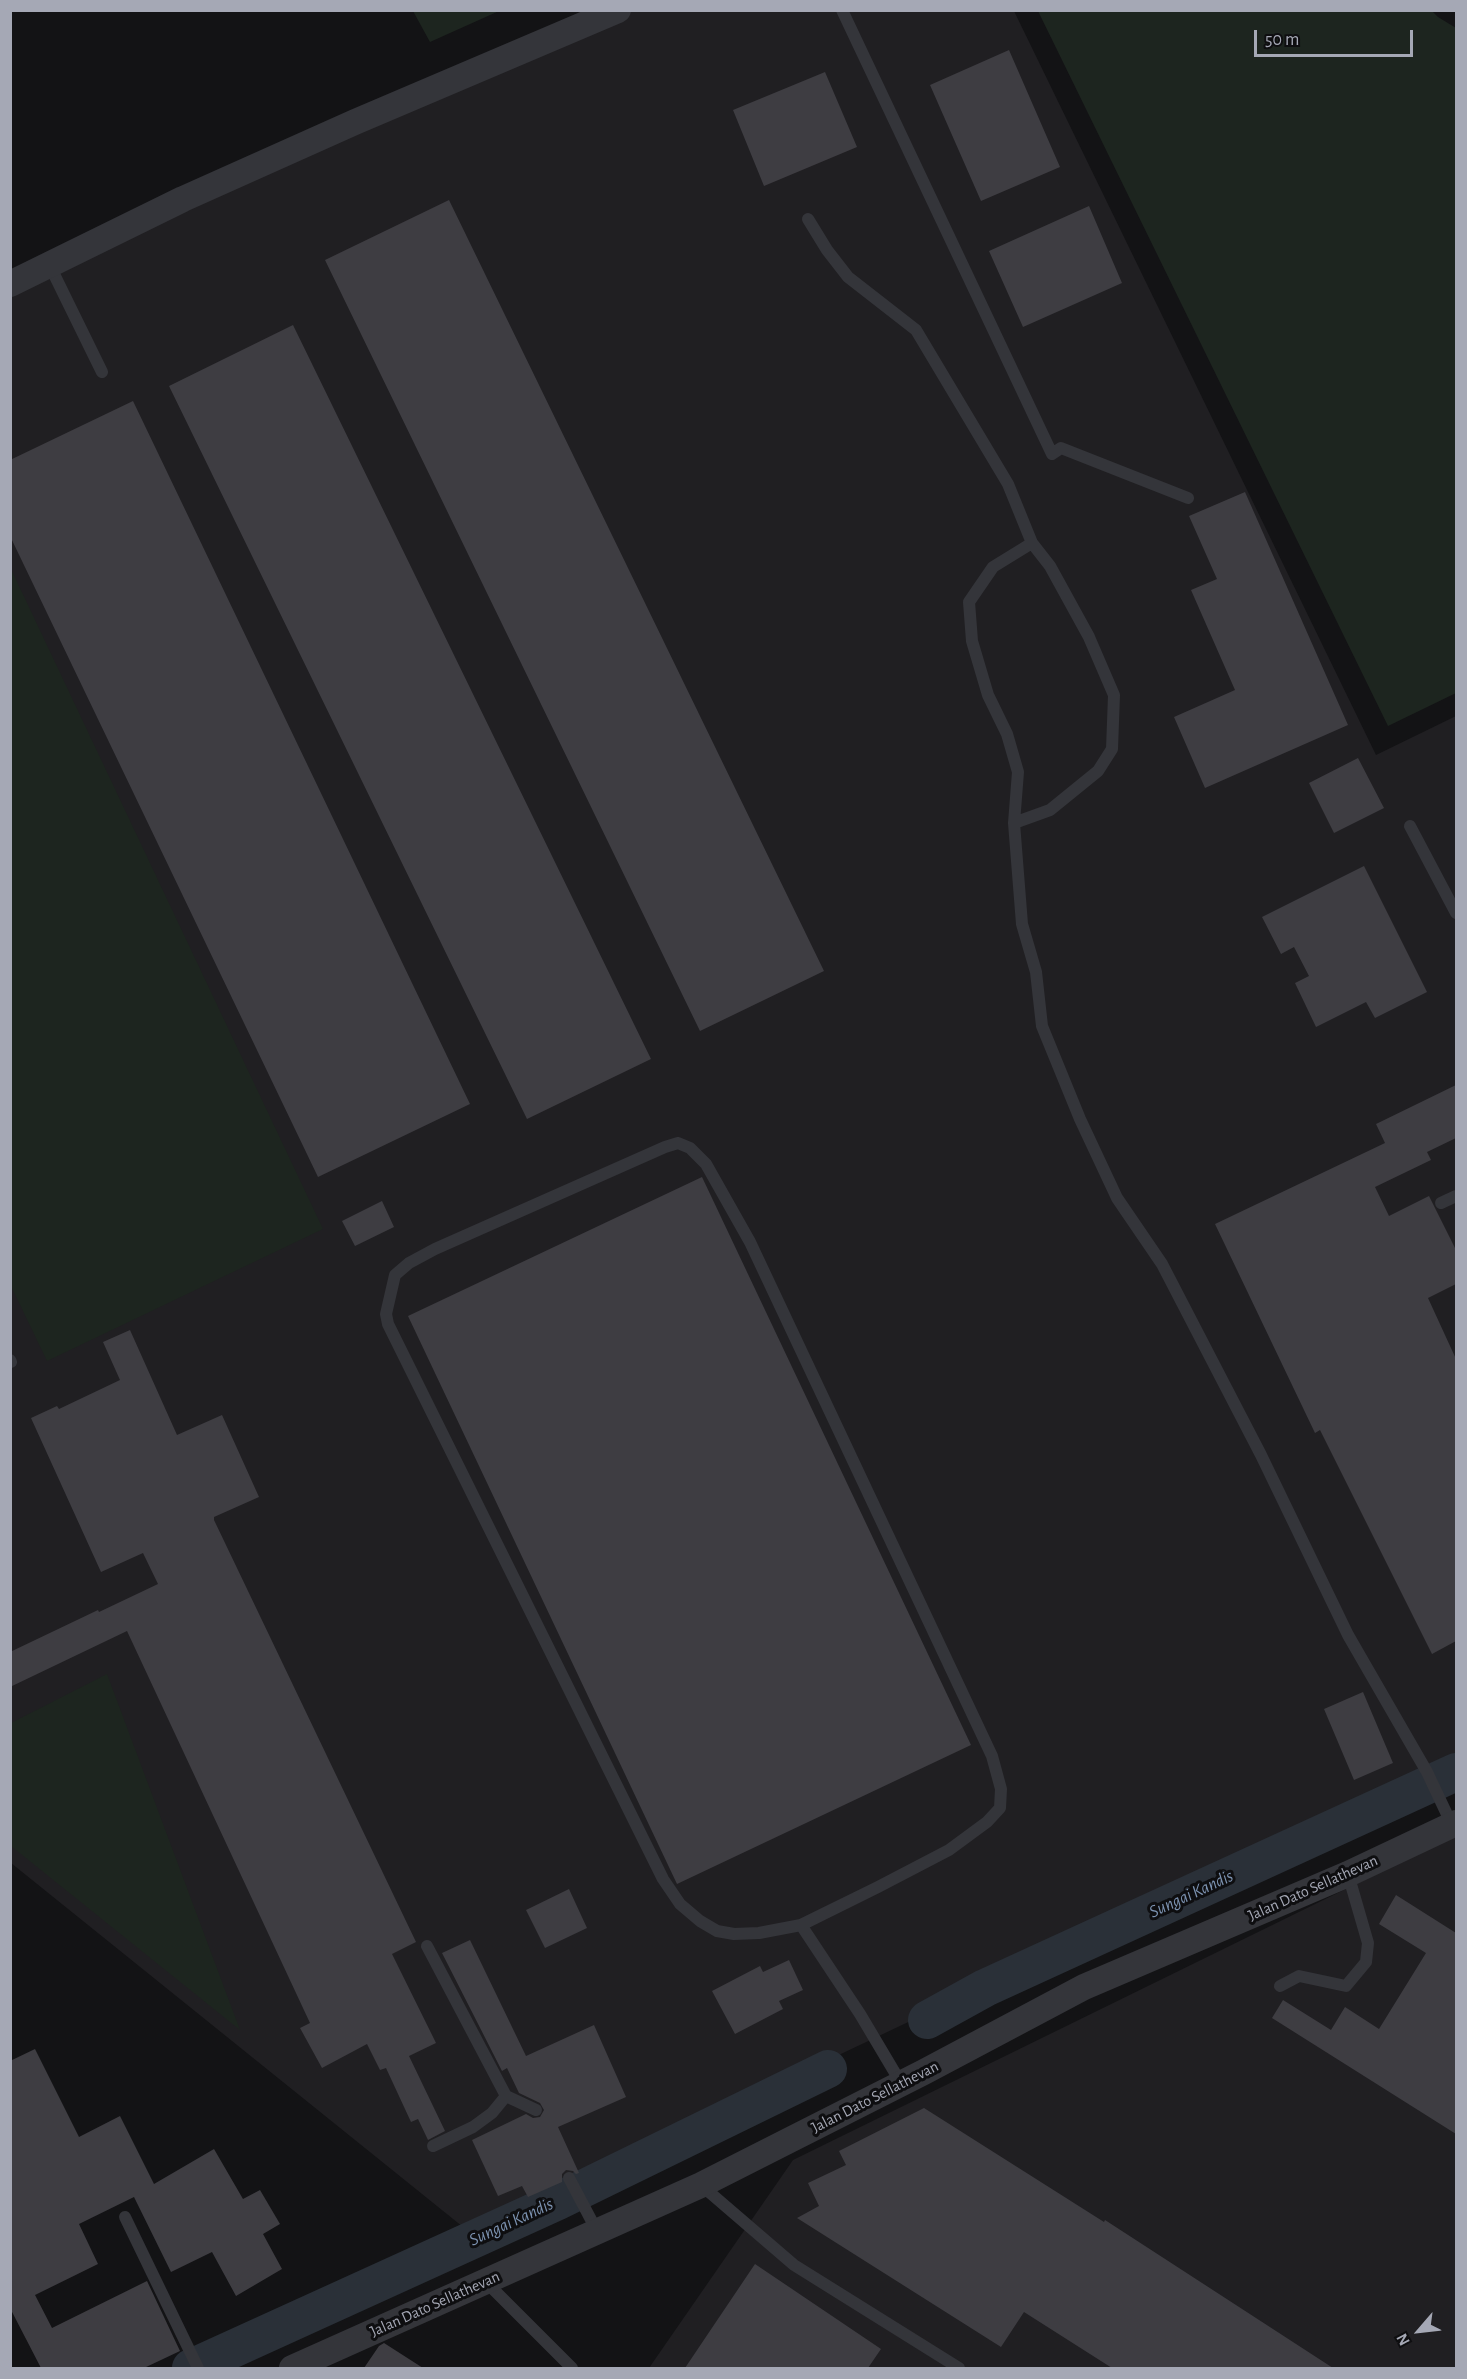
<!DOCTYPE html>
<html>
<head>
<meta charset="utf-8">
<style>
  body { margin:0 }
  #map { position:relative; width:1467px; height:2379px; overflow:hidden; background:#131315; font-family:"Alegreya Sans",sans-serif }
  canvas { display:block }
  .frame { position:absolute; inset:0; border:12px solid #a5a8b5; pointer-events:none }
  .north { position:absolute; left:1389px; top:2301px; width:60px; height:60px; -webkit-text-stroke:4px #0e0e10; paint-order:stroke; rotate:242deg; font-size:16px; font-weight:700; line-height:24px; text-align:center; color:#a5a8b5 }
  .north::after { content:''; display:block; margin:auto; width:21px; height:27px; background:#a5a8b5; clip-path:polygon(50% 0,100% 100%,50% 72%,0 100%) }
  .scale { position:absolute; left:1254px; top:30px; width:159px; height:27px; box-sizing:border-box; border:3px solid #a5a8b5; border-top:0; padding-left:8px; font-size:18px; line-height:21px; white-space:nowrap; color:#a5a8b5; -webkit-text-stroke:4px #0e0e10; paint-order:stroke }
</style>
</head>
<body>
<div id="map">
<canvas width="1467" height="2379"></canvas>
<div class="frame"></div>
<div class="north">N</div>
<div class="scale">50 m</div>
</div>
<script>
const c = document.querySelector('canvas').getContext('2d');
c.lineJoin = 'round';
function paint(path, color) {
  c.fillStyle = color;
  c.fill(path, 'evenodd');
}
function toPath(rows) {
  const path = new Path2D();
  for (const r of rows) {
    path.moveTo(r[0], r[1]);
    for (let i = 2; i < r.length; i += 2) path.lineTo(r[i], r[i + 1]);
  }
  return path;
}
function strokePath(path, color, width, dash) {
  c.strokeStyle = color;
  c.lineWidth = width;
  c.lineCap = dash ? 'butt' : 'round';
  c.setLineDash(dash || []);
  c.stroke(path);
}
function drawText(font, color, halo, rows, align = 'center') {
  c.font = font + ' "Alegreya Sans",sans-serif';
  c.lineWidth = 6;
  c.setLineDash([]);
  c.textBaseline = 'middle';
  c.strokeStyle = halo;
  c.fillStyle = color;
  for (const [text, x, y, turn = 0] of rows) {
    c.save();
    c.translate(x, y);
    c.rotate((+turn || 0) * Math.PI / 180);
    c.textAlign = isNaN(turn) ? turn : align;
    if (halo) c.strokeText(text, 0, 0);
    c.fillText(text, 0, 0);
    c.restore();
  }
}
paint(toPath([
  [587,11,1014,11,1376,755,1456,716,1456,1762,468,2231,11,1863,10,297],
  [1456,1835,1456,2368,649,2368,793,2160]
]), '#201f22');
paint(toPath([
  [1431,10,1438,17,1456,28,1456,693,1388,726,1038,11],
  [413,11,499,11,430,42],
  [10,567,323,1229,47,1361,11,1286],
  [107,1674,240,2030,11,1846,11,1723]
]), '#1d251f');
strokePath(toPath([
  [927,2020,985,1988,1456,1772],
  [191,2368,558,2201,828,2069]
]), '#2a3038', 38);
paint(toPath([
  [1009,50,1060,167,981,201,930,85],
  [825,72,857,147,764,186,733,110],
  [449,200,824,971,700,1031,325,260],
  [1089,206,1122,283,1023,327,989,251],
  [293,325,651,1059,527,1119,169,386],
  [133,401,470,1104,318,1177,10,536,10,460],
  [1245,492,1348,725,1205,788,1174,717,1235,690,1191,590,1217,579,1189,516],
  [1358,758,1384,808,1334,833,1309,783],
  [1364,866,1427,992,1375,1018,1366,1002,1316,1027,1295,983,1309,976,1294,947,1281,954,1262,917],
  [1456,1085,1456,1138,1427,1152,1431,1160,1375,1187,1389,1216,1429,1196,1456,1250,1456,1284,1428,1298,1456,1359,1456,1641,1432,1654,1320,1430,1315,1433,1215,1224,1385,1143,1376,1124],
  [702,1177,971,1745,677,1884,408,1316],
  [382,1201,394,1227,355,1246,342,1221],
  [130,1330,177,1435,222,1415,259,1497,214,1517,214,1520,416,1942,392,1954,436,2043,409,2056,445,2131,428,2140,418,2119,411,2122,386,2068,380,2070,367,2044,322,2068,300,2028,310,2023,127,1631,10,1687,10,1652,98,1610,99,1612,158,1584,143,1553,101,1572,31,1418,57,1406,59,1409,120,1380,103,1342],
  [1363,1692,1393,1763,1354,1780,1324,1709],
  [569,1889,587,1928,545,1948,526,1910],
  [1396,1895,1456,1933,1456,2134,1272,2018,1283,2000,1331,2030,1345,2007,1379,2029,1426,1953,1379,1924],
  [470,1940,526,2056,594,2025,626,2097,558,2127,579,2173,576,2174,573,2171,566,2170,562,2174,562,2182,528,2197,522,2186,498,2196,472,2140,526,2114,533,2118,540,2117,544,2110,540,2103,519,2093,507,2068,502,2071,442,1953],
  [789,1960,803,1990,779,2001,783,2009,735,2034,712,1991,760,1966,763,1972],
  [35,2049,79,2137,120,2116,154,2184,214,2149,243,2199,260,2190,280,2224,263,2234,282,2269,236,2296,212,2252,171,2272,134,2197,79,2224,98,2264,35,2295,52,2328,147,2281,180,2351,144,2368,41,2368,10,2308,10,2061],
  [924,2108,1104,2222,1105,2220,1333,2368,1112,2368,1024,2312,1001,2347,797,2218,819,2206,808,2183,846,2165,839,2151],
  [755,2264,881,2349,868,2368,685,2368],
  [384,2343,423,2368,364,2368,379,2346]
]), '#3e3d42');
strokePath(toPath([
  [842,10,1052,454,1061,448,1188,498],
  [808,219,827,250,848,277,916,330,1008,484,1032,543,993,567,969,602,972,641,988,695,1007,734,1018,772,1014,823,1022,924,1036,972,1042,1026,1080,1119,1117,1198,1162,1264,1261,1455,1348,1635,1427,1772,1452,1825],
  [50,266,102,372],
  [1014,823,1050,810,1098,771,1112,749,1114,695,1089,637,1050,566,1032,543],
  [1410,826,1456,913],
  [678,1143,690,1148,706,1164,750,1242,992,1756,1001,1789,1000,1808,987,1822,949,1850,878,1887,801,1925,759,1933,734,1934,717,1931,700,1921,680,1904,663,1879,388,1324,386,1314,395,1275,409,1263,435,1249,665,1147,678,1143],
  [1441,1203,1456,1196],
  [10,1360,11,1362],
  [801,1925,860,2014,901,2083],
  [427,1946,506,2096,536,2110],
  [1280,1986,1299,1976,1346,1986,1366,1962,1368,1943,1348,1874],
  [433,2146,473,2127,492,2113,506,2096],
  [569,2178,597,2231],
  [701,2185,794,2265,959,2368],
  [125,2217,198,2368],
  [486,2282,572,2368]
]), '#34353a', 12);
strokePath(toPath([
  [10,284,183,199,355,122,618,10],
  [292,2368,701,2185,924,2072,1084,1987,1348,1874,1456,1823]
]), '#34353a', 26);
drawText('16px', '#a5a8b5', '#0e0e10', [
  ["Jalan Dato Sellathevan",1313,1888,-24],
  ["Jalan Dato Sellathevan",875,2097,-27],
  ["Jalan Dato Sellathevan",435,2304,-24]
]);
drawText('italic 18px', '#7c92b0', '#0e0e10', [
  ["Sungai Kandis",1191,1894,-25],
  ["Sungai Kandis",511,2222,-25]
]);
</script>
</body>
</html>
